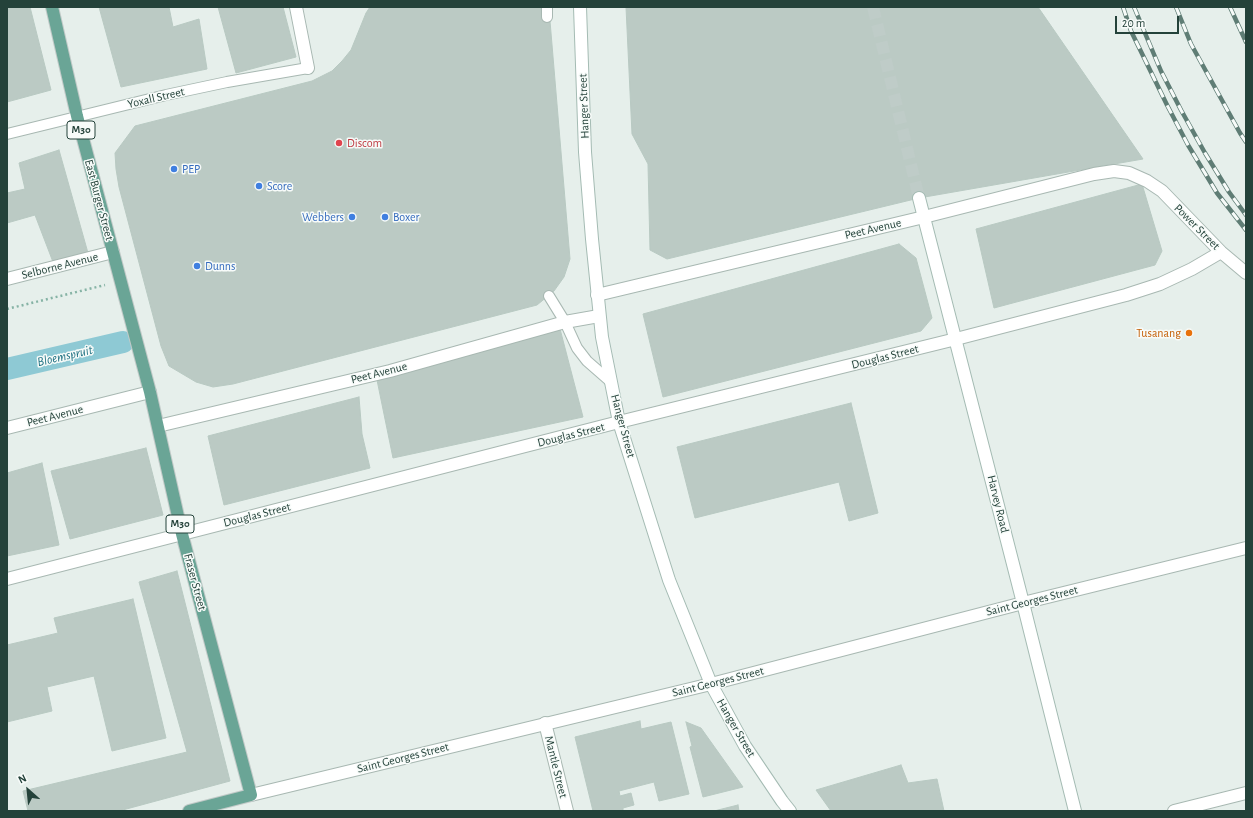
<!DOCTYPE html>
<html>
<head>
<meta charset="utf-8">
<style>
  body { margin:0 }
  #map { position:relative; width:1253px; height:818px; overflow:hidden; background:#e6efeb; font-family:"Alegreya Sans",sans-serif }
  canvas { display:block }
  .frame { position:absolute; inset:0; border:8px solid #24423a; pointer-events:none }
  .north { position:absolute; left:8px; top:770px; width:40px; height:40px; -webkit-text-stroke:3px #f7fbf9; paint-order:stroke; rotate:333deg; font-size:11px; font-weight:700; line-height:16px; text-align:center; color:#24423a }
  .north::after { content:''; display:block; margin:auto; width:14px; height:18px; background:#24423a; clip-path:polygon(50% 0,100% 100%,50% 72%,0 100%) }
  .scale { position:absolute; left:1115px; top:16px; width:64px; height:18px; box-sizing:border-box; border:2px solid #24423a; border-top:0; padding-left:5px; font-size:12px; line-height:14px; white-space:nowrap; color:#24423a; -webkit-text-stroke:3px #f7fbf9; paint-order:stroke }
</style>
</head>
<body>
<div id="map">
<canvas width="1253" height="818"></canvas>
<div class="frame"></div>
<div class="north">N</div>
<div class="scale">20 m</div>
</div>
<script>
const c = document.querySelector('canvas').getContext('2d');
c.lineJoin = 'round';
function toPath(rows) {
  const path = new Path2D();
  for (const r of rows) {
    path.moveTo(r[0], r[1]);
    for (let i = 2; i < r.length; i += 2) path.lineTo(r[i], r[i + 1]);
  }
  return path;
}
function strokePath(path, color, width, dash) {
  c.strokeStyle = color;
  c.lineWidth = width;
  c.lineCap = dash ? 'butt' : 'round';
  c.setLineDash(dash || []);
  c.stroke(path);
}
function paint(path, color) {
  c.fillStyle = color;
  c.fill(path, 'evenodd');
}
function drawText(font, color, halo, rows, align = 'center') {
  c.font = font + ' "Alegreya Sans",sans-serif';
  c.lineWidth = 3;
  c.setLineDash([]);
  c.textBaseline = 'middle';
  c.strokeStyle = halo;
  c.fillStyle = color;
  for (const [text, x, y, turn = 0] of rows) {
    c.save();
    c.translate(x, y);
    c.rotate((+turn || 0) * Math.PI / 180);
    c.textAlign = isNaN(turn) ? turn : align;
    if (halo) c.strokeText(text, 0, 0);
    c.fillText(text, 0, 0);
    c.restore();
  }
}
strokePath(toPath([
  [7,369,123,342]
]), '#8ec9d4', 22);
const building = toPath([
  [7,7,30,7,51,90,7,102,7,7],
  [99,7,169,7,173,27,199,19,207,69,121,87,99,7],
  [218,7,283,7,296,57,236,73,218,7],
  [370,7,540,7,550,21,570,259,564,277,554,291,537,305,233,384,213,387,196,382,169,366,161,346,119,187,116,169,115,153,135,126,312,81,332,71,342,61,351,50,366,13,370,7],
  [626,7,1038,7,1143,159,919,198,667,259,650,250,648,164,632,134,626,7],
  [59,150,88,253,53,262,35,215,7,223,7,193,25,189,19,163,59,150],
  [1142,184,1162,251,1155,265,994,308,976,229,1142,184],
  [899,244,916,258,932,318,921,331,663,397,643,314,899,244],
  [559,325,583,417,393,458,377,380,559,325],
  [359,397,362,434,370,468,224,505,208,436,359,397],
  [851,403,878,513,849,521,839,482,695,518,677,447,851,403],
  [146,448,163,515,70,539,51,471,146,448],
  [42,463,59,545,7,556,7,473,42,463],
  [177,571,230,781,119,811,28,811,23,791,187,752,139,582,177,571],
  [133,599,166,738,112,751,94,676,47,687,52,711,7,722,7,645,58,633,54,618,133,599],
  [640,721,641,729,671,722,689,794,659,801,654,782,619,791,620,796,631,793,634,805,623,808,623,811,593,811,575,737,640,721],
  [686,722,701,728,743,787,703,797,690,747,692,746,686,722],
  [901,765,908,783,937,779,944,811,831,811,816,790,901,765],
  [738,805,739,811,714,811,738,805]
]);
paint(building, '#bbcac4');
strokePath(building, '#b8c9c2', 1);
strokePath(toPath([
  [873,7,919,198]
]), '#bfccc8', 12, [12, 6]);
const service = toPath([
  [547,7,547,17],
  [7,134,166,95,227,82,308,68],
  [549,296,565,322,577,348,587,361,611,382]
]);
const pedestrian = toPath([
  [296,7,308,68]
]);
const minor = toPath([
  [7,279,113,252],
  [597,295,924,217,1094,174,1114,171,1129,173,1147,181,1162,191,1221,252,1246,273],
  [158,426,390,371,565,322,599,316],
  [7,428,150,392],
  [7,579,619,422,956,339,1126,295,1160,284,1192,269,1221,252],
  [1023,603,1246,548],
  [545,723,567,811],
  [1174,811,1246,793]
]);
const tertiary = toPath([
  [251,795,711,684,1023,603]
]);
const secondary = toPath([
  [580,7,585,152,592,239,602,337,619,422,669,580,711,684,745,746,782,801,790,811],
  [919,198,1023,603,1075,811]
]);
const primary = toPath([
  [52,7,77,116,150,392,182,534,251,795,189,811]
]);
strokePath(service, '#a8b8b2', 12);
strokePath(pedestrian, '#a8b8b2', 14);
strokePath(minor, '#a8b8b2', 14);
strokePath(tertiary, '#a8b8b2', 14);
strokePath(secondary, '#a4bbb3', 14);
strokePath(primary, '#c2cac8', 14);
strokePath(toPath([
  [7,309,105,285]
]), '#86b3a5', 2.5, [2, 3]);
strokePath(service, '#fff', 10);
strokePath(pedestrian, '#fff', 12);
strokePath(minor, '#fff', 12);
strokePath(tertiary, '#fff', 12);
strokePath(secondary, '#fff', 12);
strokePath(primary, '#6aa596', 12);
const rail = toPath([
  [1123,7,1131,31,1167,105,1188,145,1217,193,1246,230],
  [1134,7,1161,71,1181,110,1205,153,1229,192,1246,215],
  [1176,7,1191,44,1240,133,1246,142],
  [1230,7,1246,42]
]);
strokePath(rail, '#5f7d75', 4.5);
strokePath(rail, '#f7fbf9', 3, [9]);
for (const [x, y, r, color] of [
  [339,143,4,"#e0444e"],
  [174,169,4,"#3f7fe0"],
  [259,186,4,"#3f7fe0"],
  [352,217,4,"#3f7fe0"],
  [385,217,4,"#3f7fe0"],
  [197,266,4,"#3f7fe0"],
  [1189,333,4,"#e8710a"]
]) {
  const dot = new Path2D();
  dot.arc(x, y, r, 0, 2 * Math.PI);
  c.fillStyle = color;
  c.fill(dot);
  strokePath(dot, '#f7fbf9', 1.5);
}
for (const [x, y, w] of [
  [81,130,28],
  [180,524,28]
]) {
  const box = new Path2D();
  box.roundRect(x - w / 2, y - 9, w, 18, 3);
  c.fillStyle = '#f7fbf9';
  c.fill(box);
  strokePath(box, '#24423a', 1);
}
drawText('bold 11px', '#24423a', null, [
  ["M30",81,130],
  ["M30",180,524]
]);
drawText('12px', '#24423a', '#f7fbf9', [
  ["Yoxall Street",156,98,-13],
  ["Hanger Street",584,106,-92],
  ["East Burger Street",99,200,75],
  ["Power Street",1197,227,45],
  ["Peet Avenue",873,229,-13],
  ["Selborne Avenue",60,266,-14],
  ["Douglas Street",885,357,-14],
  ["Peet Avenue",379,373,-14],
  ["Peet Avenue",55,416,-14],
  ["Hanger Street",623,426,75],
  ["Douglas Street",571,435,-14],
  ["Harvey Road",998,504,76],
  ["Douglas Street",257,515,-14],
  ["Fraser Street",195,582,75],
  ["Saint Georges Street",1032,601,-14],
  ["Saint Georges Street",718,682,-14],
  ["Hanger Street",736,728,60],
  ["Saint Georges Street",403,758,-14],
  ["Mantle Street",556,767,76]
]);
drawText('12px', '#be3a42', '#f7fbf9', [
  ["Discom",347,143]
], 'left');
drawText('12px', '#366cbe', '#f7fbf9', [
  ["PEP",182,169],
  ["Score",267,186],
  ["Webbers",344,217,"right"],
  ["Boxer",393,217],
  ["Dunns",205,266]
], 'left');
drawText('12px', '#c56008', '#f7fbf9', [
  ["Tusanang",1181,333]
], 'right');
drawText('italic 13px', '#1c6f80', '#f7fbf9', [
  ["Bloemspruit",65,356,-13]
]);
</script>
</body>
</html>
